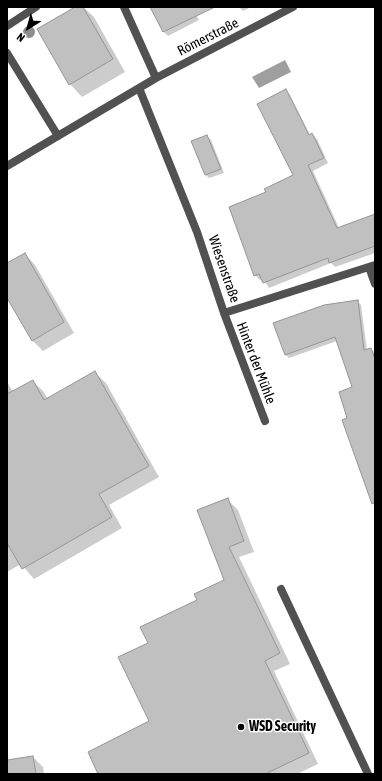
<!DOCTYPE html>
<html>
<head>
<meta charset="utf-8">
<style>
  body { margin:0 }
  #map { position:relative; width:382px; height:781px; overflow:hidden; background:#fff; font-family:"Asap Condensed",sans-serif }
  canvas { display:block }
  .frame { position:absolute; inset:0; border:8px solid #000; pointer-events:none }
  .north { position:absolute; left:8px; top:8px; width:40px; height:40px; -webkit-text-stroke:3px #fff; paint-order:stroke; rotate:217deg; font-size:11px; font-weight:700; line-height:16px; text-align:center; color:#000 }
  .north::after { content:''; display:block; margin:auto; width:14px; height:18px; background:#000; clip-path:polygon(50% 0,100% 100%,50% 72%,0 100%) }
</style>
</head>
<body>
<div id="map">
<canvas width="382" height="781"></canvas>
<div class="frame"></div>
<div class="north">N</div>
</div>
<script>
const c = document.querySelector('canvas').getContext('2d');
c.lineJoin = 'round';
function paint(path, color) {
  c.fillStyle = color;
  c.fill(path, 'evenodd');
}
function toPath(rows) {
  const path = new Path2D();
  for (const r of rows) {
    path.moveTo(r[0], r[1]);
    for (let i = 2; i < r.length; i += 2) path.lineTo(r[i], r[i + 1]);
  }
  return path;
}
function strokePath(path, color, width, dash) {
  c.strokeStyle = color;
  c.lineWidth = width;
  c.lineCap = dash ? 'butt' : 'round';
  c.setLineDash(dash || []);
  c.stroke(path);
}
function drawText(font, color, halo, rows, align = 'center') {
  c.font = font + ' "Asap Condensed",sans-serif';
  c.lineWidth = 3;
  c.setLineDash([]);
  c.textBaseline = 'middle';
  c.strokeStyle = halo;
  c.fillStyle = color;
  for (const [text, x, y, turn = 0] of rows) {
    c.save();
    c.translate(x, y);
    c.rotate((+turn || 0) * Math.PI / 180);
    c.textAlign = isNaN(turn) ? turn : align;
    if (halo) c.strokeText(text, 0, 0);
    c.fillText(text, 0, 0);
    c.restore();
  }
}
paint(toPath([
  [285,60,291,72,259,88,252,77]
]), '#9f9f9f');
paint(toPath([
  [77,7,83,7,94,17,125,72,82,97,70,84],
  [152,7,192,7,199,20,168,36,164,32],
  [239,7,251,7,243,11],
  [285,90,290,95,310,135,312,134,317,139,328,163,313,171,339,228,375,214,375,253,335,267,331,263,269,288,263,279,260,280,255,275,267,192,295,176],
  [207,136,211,140,224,173,209,178,206,175],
  [25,254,35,265,74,333,43,351,32,340,7,295,7,264],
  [357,301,361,305,367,350,371,349,375,353,375,506,344,420,348,419,354,388,337,341,289,358,285,354],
  [95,373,106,383,159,477,109,505,122,528,34,579,21,564,7,572,7,382,13,392,32,381,43,391,48,399],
  [227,499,238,510,254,552,239,557,290,664,274,671,318,764,297,774,100,774,150,722,149,644,198,600,225,580],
  [33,757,43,767,44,774,7,774,7,761]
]), '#0003');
const building = toPath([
  [75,7,83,7,113,59,69,85,37,29,75,7],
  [150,7,215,7,163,32,150,7],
  [286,89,309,135,312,133,324,158,308,165,337,228,375,214,375,246,329,263,328,258,263,283,259,274,254,276,229,207,266,192,264,189,293,175,257,104,286,89],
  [207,135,221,169,205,175,191,141,207,135],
  [25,253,64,322,32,341,7,298,7,263,25,253],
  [358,300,364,350,371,348,375,359,375,503,372,504,342,420,347,418,339,392,352,387,335,337,285,355,273,323,324,305,358,300],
  [95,371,149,466,99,494,112,517,22,569,7,543,7,394,33,380,44,400,95,371],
  [228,498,244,541,229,547,280,653,265,661,309,753,265,774,98,774,88,752,149,721,118,657,148,643,140,627,197,600,194,594,224,580,197,510,228,498],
  [33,756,36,774,7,774,7,760,33,756]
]);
paint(building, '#c0c0c0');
strokePath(building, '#959595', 1);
strokePath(toPath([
  [281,589,368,774]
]), '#515151', 8);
strokePath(toPath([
  [124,7,156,78],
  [7,26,36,7],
  [7,53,58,136],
  [139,88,197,232,224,313,265,421],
  [7,166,156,78,293,7],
  [369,267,375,284],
  [224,313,375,265]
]), '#515151', 8);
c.fillStyle = '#8d8d8d';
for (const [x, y] of [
  [29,32]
]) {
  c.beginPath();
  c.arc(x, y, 6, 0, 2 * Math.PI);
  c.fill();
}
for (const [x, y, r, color] of [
  [241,727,4,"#000"]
]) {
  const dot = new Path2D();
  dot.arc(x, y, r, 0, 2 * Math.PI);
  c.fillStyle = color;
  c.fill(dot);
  strokePath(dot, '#fff', 1.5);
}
drawText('14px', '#000', '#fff', [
  ["Römerstraße",208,37,-27],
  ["Wiesenstraße",224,269,71],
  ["Hinter der Mühle",256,363,69]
]);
drawText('bold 14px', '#000', '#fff', [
  ["WSD Security",249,727]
], 'left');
</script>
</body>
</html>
